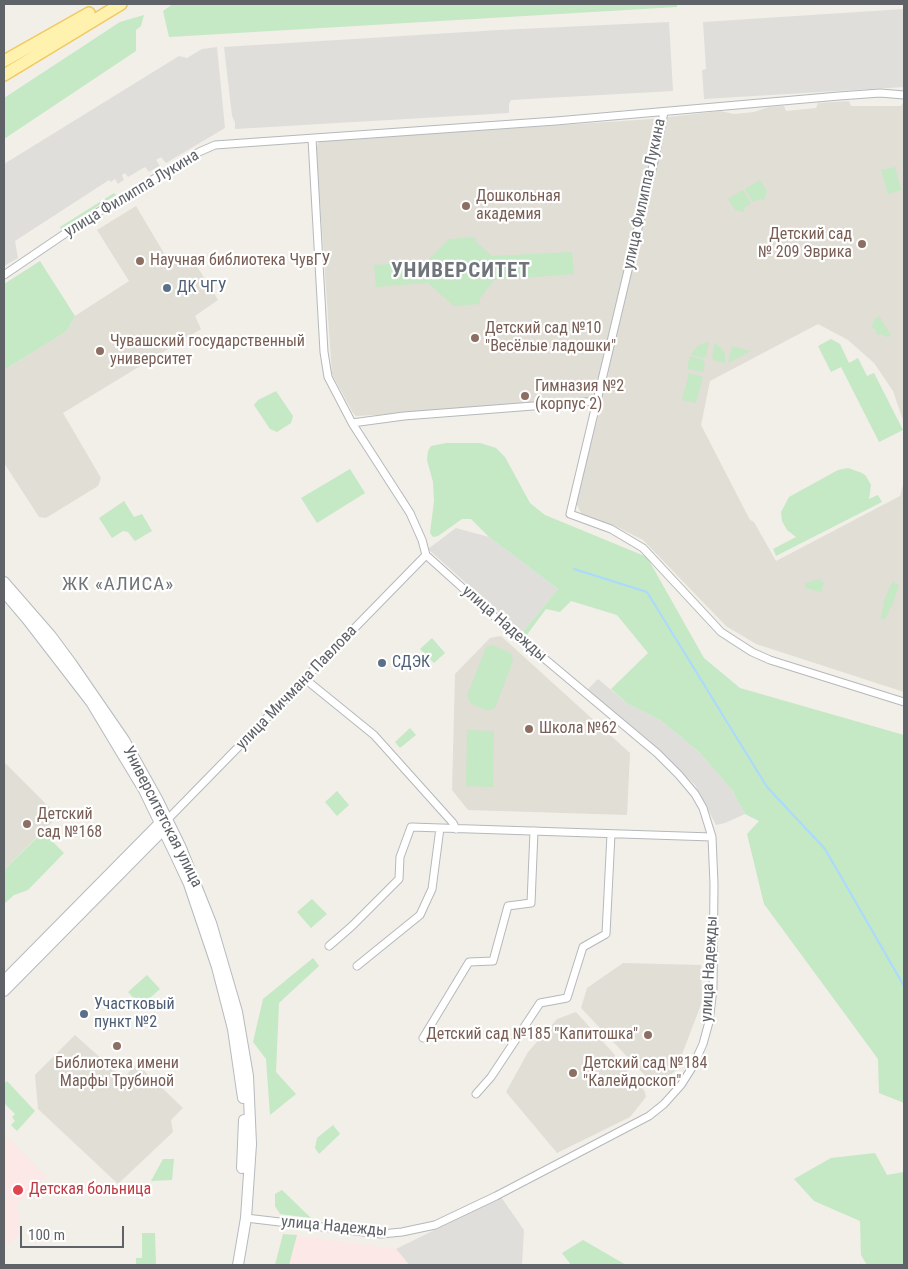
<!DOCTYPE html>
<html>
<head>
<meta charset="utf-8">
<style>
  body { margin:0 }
  #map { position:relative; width:908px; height:1269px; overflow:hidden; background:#f1efe8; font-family:"Roboto Condensed",sans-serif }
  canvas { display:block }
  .frame { position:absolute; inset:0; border:5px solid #5f6368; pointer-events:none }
  .scale { position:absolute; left:20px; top:1226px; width:104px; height:22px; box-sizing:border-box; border:2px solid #5f6368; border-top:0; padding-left:6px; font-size:15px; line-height:18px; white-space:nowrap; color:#5f6368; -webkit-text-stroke:4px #fff; paint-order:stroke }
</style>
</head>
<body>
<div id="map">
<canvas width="908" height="1269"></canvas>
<div class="frame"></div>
<div class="scale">100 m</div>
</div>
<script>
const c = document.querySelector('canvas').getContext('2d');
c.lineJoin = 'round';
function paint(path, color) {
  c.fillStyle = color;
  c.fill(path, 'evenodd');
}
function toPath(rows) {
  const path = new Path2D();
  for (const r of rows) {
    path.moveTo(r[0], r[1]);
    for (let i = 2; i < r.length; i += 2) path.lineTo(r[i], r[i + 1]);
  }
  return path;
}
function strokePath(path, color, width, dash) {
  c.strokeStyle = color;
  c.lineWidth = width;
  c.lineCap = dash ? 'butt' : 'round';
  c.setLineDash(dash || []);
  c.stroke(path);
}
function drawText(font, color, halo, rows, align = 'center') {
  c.font = font + ' "Roboto Condensed",sans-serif';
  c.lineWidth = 4.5;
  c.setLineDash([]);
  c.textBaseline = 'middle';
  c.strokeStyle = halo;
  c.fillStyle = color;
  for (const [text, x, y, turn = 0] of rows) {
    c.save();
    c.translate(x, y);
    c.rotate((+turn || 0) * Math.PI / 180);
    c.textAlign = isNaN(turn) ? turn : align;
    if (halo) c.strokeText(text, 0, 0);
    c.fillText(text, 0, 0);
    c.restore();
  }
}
paint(toPath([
  [904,9,904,87,704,99,702,70,706,69,703,22],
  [669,22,673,91,511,100,509,104,509,113,235,129,235,122,232,116,224,47,499,30],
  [217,47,225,128,166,163,161,157,156,160,160,166,149,172,145,167,128,177,125,173,122,175,124,180,118,184,115,179,111,182,109,180,15,241,18,258,4,266,4,164,179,56,187,58,202,49],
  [456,528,489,537,558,589,522,633,428,549],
  [598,679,628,704,660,720,699,752,732,790,745,814,725,823,716,825,695,785,656,748,587,690],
  [501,1197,524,1230,522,1265,409,1265,396,1249]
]), '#e0deda');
paint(toPath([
  [849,101,851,106,901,106,904,101,904,423,893,391,874,363,848,340,818,324,710,381,701,425,750,520,754,522,776,561,900,496,904,481,904,692,756,644,726,626,643,540,615,526,582,515,575,501,602,402,356,416,353,413,332,374,320,202,315,202,315,148,320,141,652,119,720,111,734,114,754,112,769,107,784,106,786,111,816,108,818,103],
  [136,206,171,265,190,255,218,300,195,316,201,329,63,413,101,478,98,486,46,518,39,517,4,463,4,370,67,331,75,316,129,281,97,230],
  [501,636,630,753,627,815,468,810,452,790,455,674,490,638],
  [4,762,58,816,4,870],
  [623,963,701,965,702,1002,676,1070,656,1087,581,1008,587,988],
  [576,1012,615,1055,614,1061,618,1061,640,1085,645,1092,646,1097,630,1117,557,1153,506,1092,528,1052,557,1019],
  [75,1035,123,1078,137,1064,183,1108,171,1120,173,1132,118,1184,38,1109,35,1075]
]), '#e1ded6');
paint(toPath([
  [4,1134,46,1176,18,1204,20,1234,4,1248],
  [283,1234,396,1249,409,1265,275,1265]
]), '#fce8e6');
paint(toPath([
  [173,4,677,4,677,7,169,37,163,11],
  [144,15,141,26,136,30,136,51,4,139,4,98,120,22],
  [895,167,901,190,888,194,881,170],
  [760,180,767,191,764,200,759,199,753,202,745,189],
  [743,190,751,203,745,207,744,212,735,210,728,199],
  [114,193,116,195,61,229,60,227],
  [475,237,476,242,492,256,572,252,574,274,494,280,480,298,480,304,454,306,428,283,376,287,374,265,427,261,449,239],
  [40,261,75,316,67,331,4,370,4,284],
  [879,316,891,335,887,337,880,334,877,335,876,331,872,327,874,320],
  [831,339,840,344,849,363,858,358,867,376,874,373,903,430,879,442,841,367,831,372,818,346],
  [709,342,706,356,704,358,691,355,698,345],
  [715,343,723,350,725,355,725,363,713,360,712,357],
  [732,346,751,351,728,363],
  [690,356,703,360,705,364,703,372,687,369],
  [689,373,703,377,696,403,682,400],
  [276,391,293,416,291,423,277,432,270,429,254,405,258,400],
  [446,443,480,443,496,448,505,457,530,503,545,515,647,557,704,658,740,688,904,735,904,1103,879,1093,878,1059,764,904,747,834,759,821,745,814,732,790,699,752,660,720,628,704,611,689,648,653,617,615,571,601,560,612,546,609,526,636,522,633,558,589,489,537,471,519,462,519,438,536,433,537,430,533,434,501,433,482,427,460,428,451,431,446],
  [848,468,862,473,866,476,871,485,869,499,878,495,882,502,776,556,773,549,796,537,787,530,782,521,781,512,789,497,838,470],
  [350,469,365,493,317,523,301,498],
  [124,501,134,517,142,514,152,531,135,541,128,532,123,531,112,538,99,518],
  [819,579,824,583,821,592,805,588,805,583],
  [893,581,896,584,899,584,893,603,885,619,881,619,884,600],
  [432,638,445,653,434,663,420,649],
  [492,645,511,653,513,661,495,708,488,711,470,703,467,696,486,647],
  [410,728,416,735,400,748,395,742],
  [467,730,494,731,493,787,466,786],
  [337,791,349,805,337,816,325,802],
  [43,832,64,853,28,890,14,895,4,904,4,870],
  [312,899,327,914,311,928,297,912],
  [313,958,319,966,279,1003,276,1072,296,1094,270,1115,266,1059,253,1042,263,999],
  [147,975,160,989,141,1006,128,992],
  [7,1081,35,1111,17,1131,11,1125,15,1121,12,1117,15,1114,4,1103,4,1084],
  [333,1125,340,1134,319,1154,315,1148,317,1138],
  [875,1153,887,1175,904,1172,904,1265,867,1265,861,1255,860,1221,814,1201,794,1179,831,1158],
  [163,1159,174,1159,172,1180,151,1181],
  [282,1190,311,1218,280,1214,275,1206,275,1194],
  [142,1233,155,1233,156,1265,136,1265,136,1258,142,1258],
  [283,1234,297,1235,289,1265,275,1265],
  [583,1240,626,1265,571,1265,562,1253]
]), '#c5e8c5');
strokePath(toPath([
  [574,569,647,592,767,787,825,849,904,986]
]), '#aadaff', 2);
const street = toPath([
  [664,112,654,161,570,514,611,529,643,548,721,632,752,652,770,660,904,702],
  [312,139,324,352,328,377,352,423,410,513,422,540,426,555],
  [4,275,85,220,199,152,215,145,556,121,839,96,880,93,904,95],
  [352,423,404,416,598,401],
  [305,679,374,735,453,823,456,829],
  [167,820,426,555],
  [329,946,352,926,399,879,400,857,411,827,712,837],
  [357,966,420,915,432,889,440,828],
  [423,1038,469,962,493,961,508,906,531,903,534,831],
  [476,1094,491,1077,540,1003,567,998,583,947,606,934,611,834],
  [246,1218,381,1234,402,1232,435,1225,496,1196,649,1116,664,1104,681,1085,693,1066,703,1044,709,1022,713,989,714,884,712,837,703,808,695,794,679,775,657,753,496,618,426,555]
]);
const secondary = toPath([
  [4,582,51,636,71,663,124,740,157,799,181,848,211,923,237,1012,248,1076,251,1144,246,1218,238,1265],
  [4,592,27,619,91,702,144,790,175,854,189,884,217,967,233,1029,243,1098],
  [4,981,160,823,164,821],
  [4,991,163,830,165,826],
  [242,1168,244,1120]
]);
const primary = toPath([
  [4,61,89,13],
  [4,75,121,4]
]);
strokePath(street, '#b5b8bc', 9);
strokePath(secondary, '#b6babf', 12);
strokePath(primary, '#f2c960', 14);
strokePath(street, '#fff', 7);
strokePath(secondary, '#fff', 10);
strokePath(primary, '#fff2af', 11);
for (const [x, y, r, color] of [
  [466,206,5,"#8d6e63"],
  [862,244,5,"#8d6e63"],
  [140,261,5,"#8d6e63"],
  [167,288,5,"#5c6f8a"],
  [475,338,5,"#8d6e63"],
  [100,351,5,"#8d6e63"],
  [525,396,5,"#8d6e63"],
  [382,663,5,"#5c6f8a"],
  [529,729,5,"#8d6e63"],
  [27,824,5,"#8d6e63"],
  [84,1014,5,"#5c6f8a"],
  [648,1035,5,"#8d6e63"],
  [117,1046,5,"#8d6e63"],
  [573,1073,5,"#8d6e63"],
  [18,1190,6,"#e0444e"]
]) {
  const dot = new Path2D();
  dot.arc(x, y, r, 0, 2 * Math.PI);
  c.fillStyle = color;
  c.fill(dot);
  strokePath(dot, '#fff', 2);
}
drawText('16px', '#5f6368', '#fff', [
  ["улица Филиппа Лукина",132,194,-31],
  ["улица Филиппа Лукина",645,194,-78],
  ["улица Надежды",504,624,41],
  ["улица Мичмана Павлова",297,688,-46],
  ["Университетская улица",162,817,63],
  ["улица Надежды",710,969,-87],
  ["улица Надежды",334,1227,5]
]);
drawText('16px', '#785e54', '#fff', [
  ["Дошкольная",476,197],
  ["академия",476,215],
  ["Детский сад",852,235,"right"],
  ["№ 209 Эврика",852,253,"right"],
  ["Научная библиотека ЧувГУ",150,261],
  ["Детский сад №10",485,329],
  ["\"Весёлые ладошки\"",485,347],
  ["Чувашский государственный",110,342],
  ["университет",110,360],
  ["Гимназия №2",535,387],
  ["(корпус 2)",535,405],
  ["Школа №62",539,729],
  ["Детский",37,815],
  ["сад №168",37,833],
  ["Детский сад №185 \"Капитошка\"",638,1035,"right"],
  ["Библиотека имени",117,1064,"center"],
  ["Марфы Трубиной",117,1082,"center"],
  ["Детский сад №184",583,1064],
  ["\"Калейдоскоп\"",583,1082]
], 'left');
drawText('16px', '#4e5e75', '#fff', [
  ["ДК ЧГУ",177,288],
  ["СДЭК",392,663],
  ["Участковый",94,1005],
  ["пункт №2",94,1023]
], 'left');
drawText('16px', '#be3a42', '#fff', [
  ["Детская больница",29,1190]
], 'left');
c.letterSpacing = '1px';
drawText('19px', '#70757a', '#fff', [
  ["ЖК «АЛИСА»",118,585]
]);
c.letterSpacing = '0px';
c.letterSpacing = '1px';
drawText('bold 21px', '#70757a', '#fff', [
  ["УНИВЕРСИТЕТ",461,272]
]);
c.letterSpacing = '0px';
</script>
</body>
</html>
